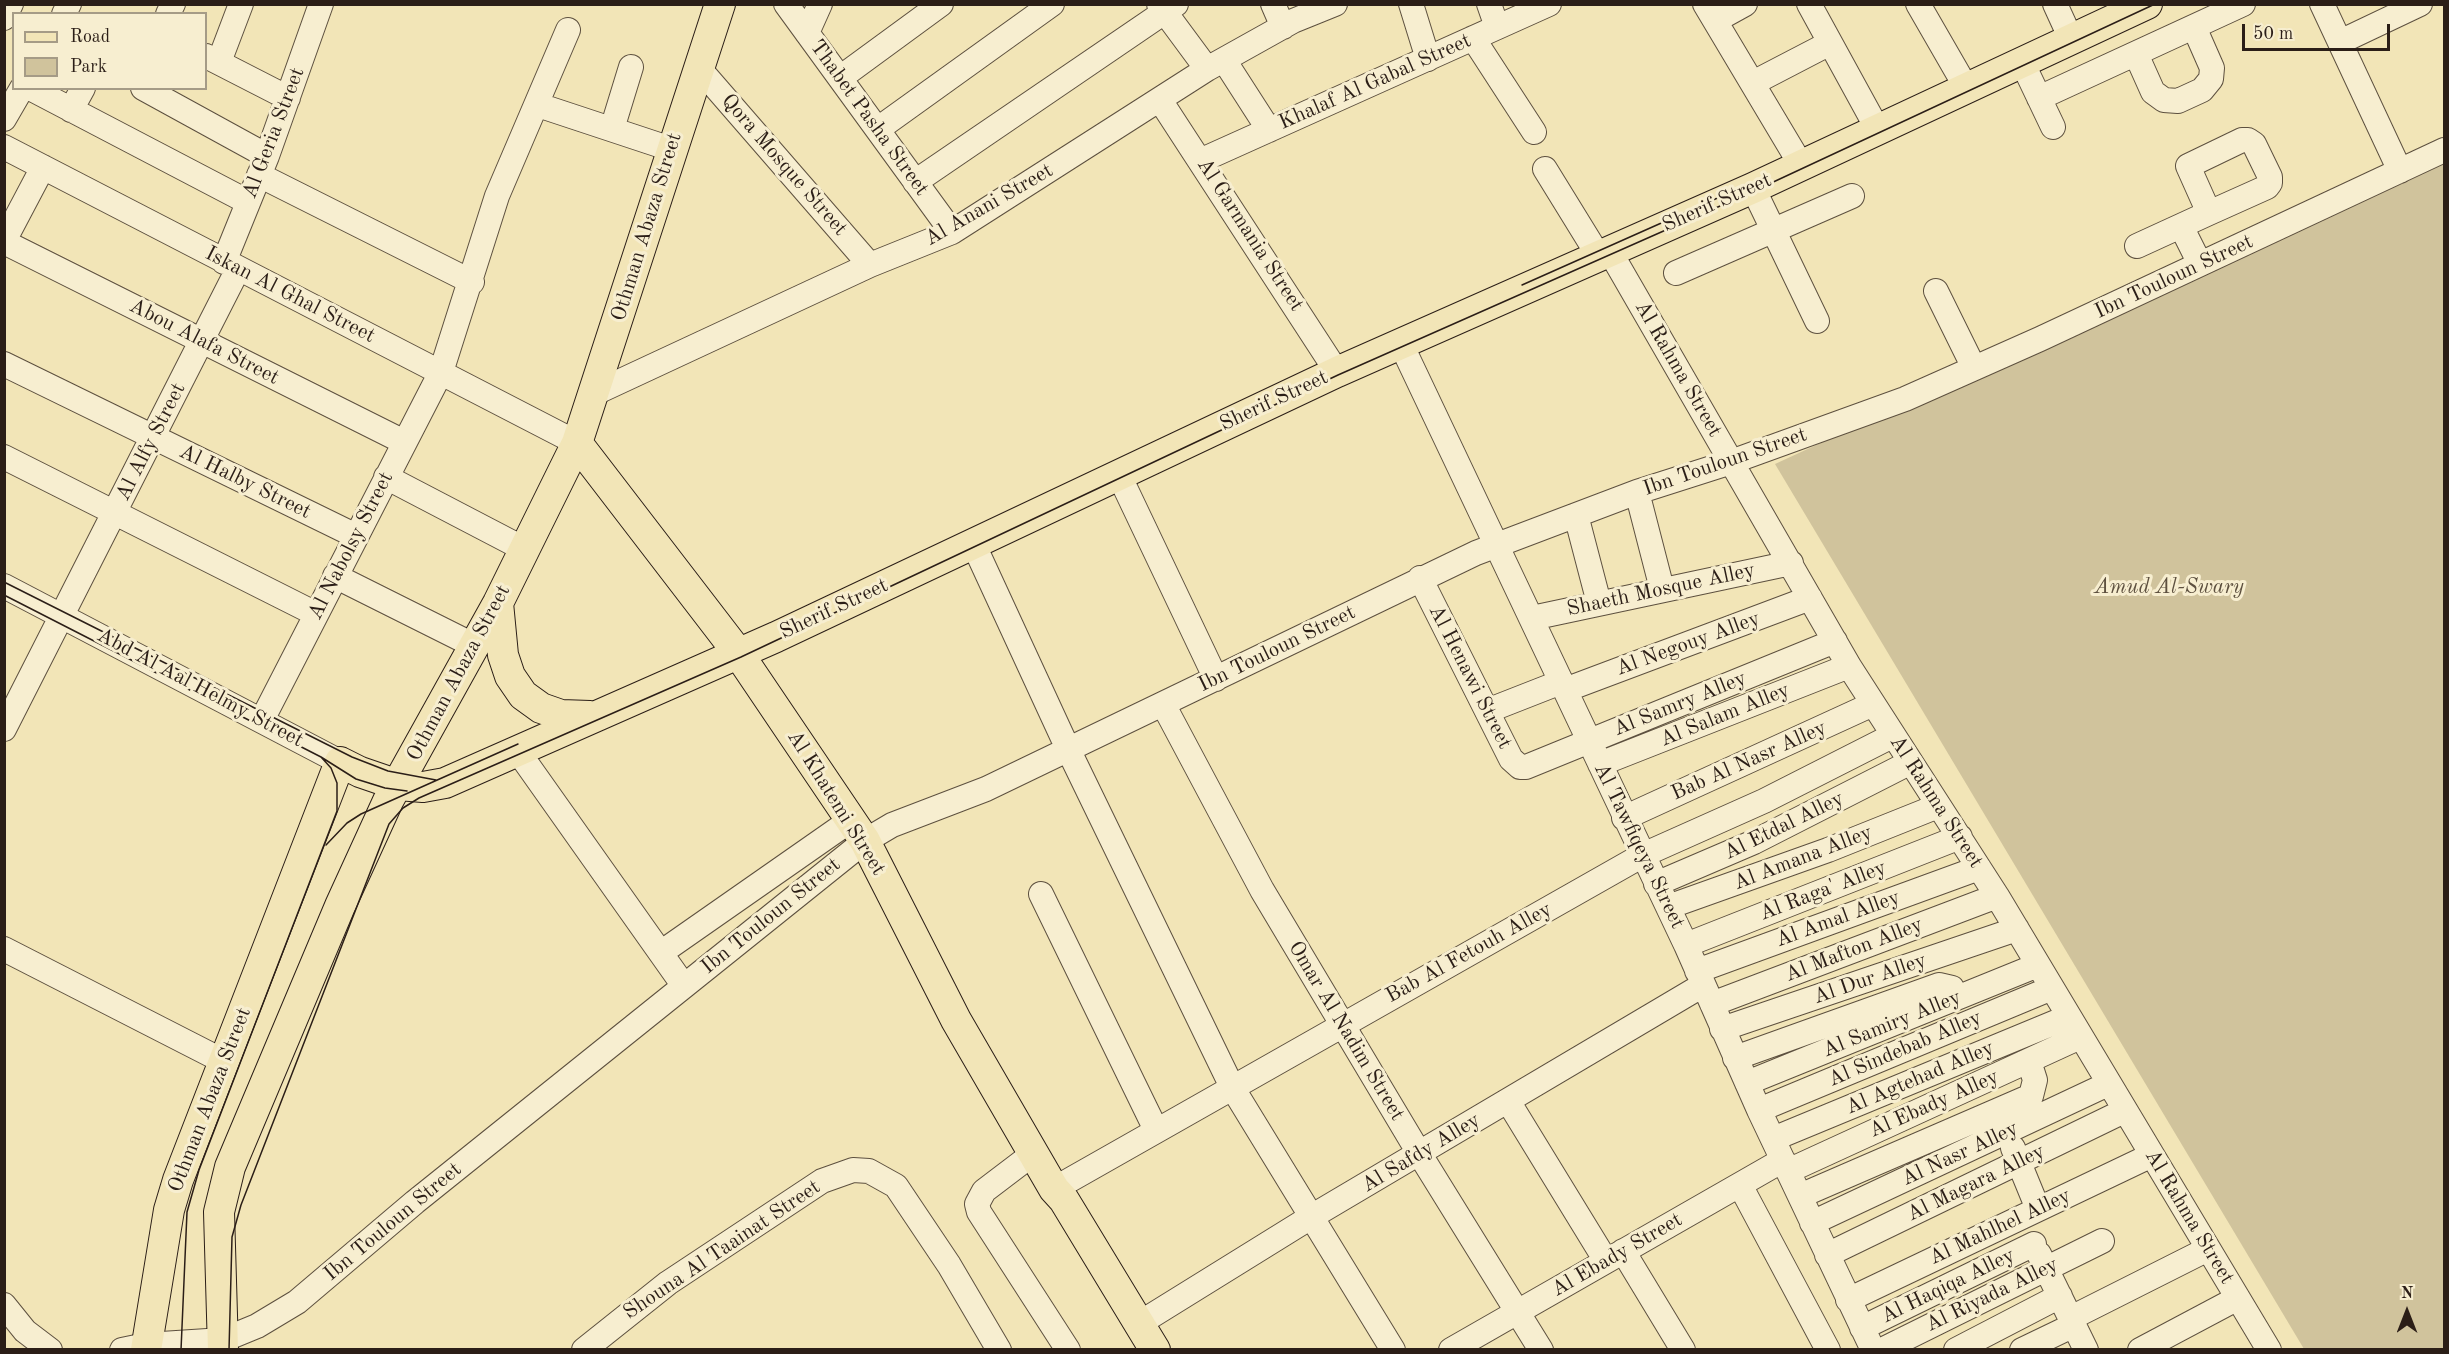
<!DOCTYPE html>
<html>
<head>
<meta charset="utf-8">
<style>
  body { margin:0 }
  #map { position:relative; width:2449px; height:1354px; overflow:hidden; background:#f2e5b7; font-family:"Old Standard TT",serif }
  canvas { display:block }
  .frame { position:absolute; inset:0; border:6px solid #2b1e17; pointer-events:none }
  .legend { position:absolute; left:12px; top:12px; width:195px; height:78px; box-sizing:border-box; background:#f7eed0; border:2px solid #a59b86; margin:0; padding:8px 10px; list-style:none; font-size:18px; color:#2b1e17 }
  .legend li { display:flex; align-items:center; gap:12px; height:30px }
  .legend b { width:30px; border:2px solid #a59b86 }
  .north { position:absolute; left:2377px; top:1282px; width:60px; height:60px; -webkit-text-stroke:4px #f7eed0; paint-order:stroke; rotate:0deg; font-size:16px; font-weight:700; line-height:24px; text-align:center; color:#2b1e17 }
  .north::after { content:''; display:block; margin:auto; width:21px; height:27px; background:#2b1e17; clip-path:polygon(50% 0,100% 100%,50% 72%,0 100%) }
  .scale { position:absolute; left:2242px; top:24px; width:148px; height:27px; box-sizing:border-box; border:3px solid #2b1e17; border-top:0; padding-left:8px; font-size:18px; line-height:21px; white-space:nowrap; color:#2b1e17; -webkit-text-stroke:4px #f7eed0; paint-order:stroke }
</style>
</head>
<body>
<div id="map">
<canvas width="2449" height="1354"></canvas>
<div class="frame"></div>
<ul class="legend">
<li><b style="height:8px;background:#f2e5b7"></b>Road</li>
<li><b style="height:16px;background:#d0c39c"></b>Park</li>
</ul>
<div class="north">N</div>
<div class="scale">50 m</div>
</div>
<script>
const c = document.querySelector('canvas').getContext('2d');
c.lineJoin = 'round';
function paint(path, color) {
  c.fillStyle = color;
  c.fill(path, 'evenodd');
}
function toPath(rows) {
  const path = new Path2D();
  for (const r of rows) {
    path.moveTo(r[0], r[1]);
    for (let i = 2; i < r.length; i += 2) path.lineTo(r[i], r[i + 1]);
  }
  return path;
}
function strokePath(path, color, width, dash) {
  c.strokeStyle = color;
  c.lineWidth = width;
  c.lineCap = dash ? 'butt' : 'round';
  c.setLineDash(dash || []);
  c.stroke(path);
}
function drawText(font, color, halo, rows, align = 'center') {
  c.font = font + ' "Old Standard TT",serif';
  c.lineWidth = 6;
  c.setLineDash([]);
  c.textBaseline = 'middle';
  c.strokeStyle = halo;
  c.fillStyle = color;
  for (const [text, x, y, turn = 0] of rows) {
    c.save();
    c.translate(x, y);
    c.rotate((+turn || 0) * Math.PI / 180);
    c.textAlign = isNaN(turn) ? turn : align;
    if (halo) c.strokeText(text, 0, 0);
    c.fillText(text, 0, 0);
    c.restore();
  }
}
paint(toPath([
  [2444,156,2444,1349,2304,1349,1775,464]
]), '#d0c39c');
const minor = toPath([
  [786,4,952,232],
  [1159,4,1207,69],
  [1273,4,1283,27],
  [1411,4,1428,59],
  [1489,4,1497,27],
  [1705,4,1801,165],
  [1809,4,1878,130],
  [1918,4,1967,89],
  [2055,4,2071,39],
  [2322,4,2400,171],
  [64,14,69,4],
  [168,14,173,4],
  [4,18,11,4],
  [1716,20,1745,4],
  [807,33,820,4],
  [1473,38,1534,132],
  [2340,42,2420,4],
  [2136,54,2153,92,2164,100,2178,101,2202,90,2211,79,2212,68,2194,27],
  [206,56,288,98],
  [1224,60,1269,130],
  [219,62,241,4],
  [2022,62,2053,127],
  [698,67,870,265],
  [840,78,941,4],
  [1753,83,1830,43],
  [30,88,248,202],
  [143,88,267,156],
  [2039,98,2243,4],
  [1160,100,1337,372],
  [538,105,671,149],
  [71,110,83,88],
  [4,119,22,88],
  [612,129,631,67],
  [878,129,1052,4],
  [4,147,577,443],
  [1202,160,1549,4],
  [1545,169,1598,255],
  [259,175,472,282],
  [915,182,1176,4],
  [1753,188,1817,321],
  [2181,226,2200,264],
  [4,241,43,167],
  [4,242,404,442],
  [2137,246,2209,213,2267,187,2270,183,2270,177,2254,144,2248,140,2242,140,2188,166,2209,213],
  [1609,250,1849,666,1997,896,2269,1350],
  [224,262,267,156,321,4],
  [1676,273,1852,196],
  [1936,291,1974,368],
  [1401,344,1686,945,1759,1110,1873,1350],
  [4,364,356,536],
  [595,393,870,265,952,232,1207,69,1293,21,1335,4],
  [4,457,316,614],
  [1119,475,1216,679],
  [386,477,524,549],
  [1637,492,1662,589],
  [1576,515,1599,603],
  [973,543,1068,749,1232,1087,1393,1350],
  [335,576,475,646],
  [1420,578,1511,759,1520,767,1526,767,1835,641],
  [4,586,340,762],
  [1532,618,1791,563],
  [1565,690,1810,598],
  [1163,704,1262,890,1419,1153,1541,1350],
  [1487,711,1561,682],
  [262,720,441,372,497,196,568,30],
  [4,729,238,269],
  [517,750,684,986],
  [1600,764,1849,666],
  [1624,818,1873,704],
  [1656,884,1754,842,1909,763],
  [1041,894,1156,1130],
  [1668,907,1828,850,1938,806],
  [1686,945,1960,837],
  [4,949,223,1061],
  [662,952,851,820],
  [1697,971,1979,868],
  [1712,1004,1997,896],
  [1722,1029,2017,929],
  [1735,1058,1939,985,1952,988,1957,997],
  [1747,1083,2038,965],
  [1508,1101,1606,1261],
  [1759,1110,2052,988],
  [1773,1139,2068,1017],
  [2013,1148,2038,1209],
  [1034,1153,984,1191,977,1204,979,1212,1068,1350],
  [1788,1171,2080,1037],
  [1740,1185,1828,1350],
  [1054,1189,1643,855,1764,801,1892,736],
  [1800,1196,2031,1096,2035,1080,2029,1061],
  [1812,1223,2108,1084],
  [1623,1251,1683,1350],
  [2039,1254,2086,1350],
  [1827,1255,2124,1111],
  [1848,1300,2152,1155],
  [4,1305,25,1331,50,1350],
  [2071,1318,2208,1249],
  [1140,1323,1311,1217,1703,985],
  [1862,1328,2034,1244],
  [122,1350,146,1345,223,1340,257,1326,297,1302,415,1202,865,841,892,825,986,789,1476,553,1637,492,1731,462,1905,399,2040,339,2444,150],
  [584,1350,668,1283,822,1181,853,1170,869,1171,896,1186,949,1265,999,1350],
  [1451,1350,1783,1160],
  [1882,1350,2102,1241],
  [1956,1350,2060,1296],
  [2022,1350,2074,1325],
  [2140,1350,2238,1298]
]);
const major = toPath([
  [577,443,736,650,865,841,956,1020,1054,1189,1064,1200,1155,1350],
  [498,603,503,655,510,676,523,695,541,708,561,715,590,716],
  [146,1350,169,1210,178,1180,340,762,360,772,398,785,423,787,445,783,776,637,1337,372,1753,188,2147,4],
  [223,1350,219,1212,230,1167,340,906,388,801,498,603,577,443,720,4]
]);
strokePath(minor, '#5d503f', 26);
strokePath(major, '#2b1e17', 32);
strokePath(minor, '#f7eed0', 24);
strokePath(major, '#f2e5b7', 30);
strokePath(toPath([
  [1522,285,1722,196],
  [4,582,352,757,388,771,436,780],
  [4,595,321,757,356,779,385,788,407,791],
  [326,845,347,823,361,814,518,744],
  [181,1350,187,1212,199,1170,337,811,337,783,331,768,321,757],
  [229,1350,232,1237,241,1205,389,824,403,808,419,798,741,657,1338,375,1754,191,2155,4]
]), '#2b1e17', 1.5);
drawText('21px', '#2b1e17', '#f7eed0', [
  ["Khalaf Al Gabal Street",1375,82,-24],
  ["Thabet Pasha Street",869,118,54],
  ["Al Geria Street",274,133,-69],
  ["Qora Mosque Street",784,165,49],
  ["Sherif Street",1717,203,-24],
  ["Al Anani Street",989,205,-30],
  ["Othman Abaza Street",647,227,-73],
  ["Al Garmania Street",1250,235,57],
  ["Ibn Touloun Street",2174,277,-25],
  ["Iskan Al Ghal Street",290,295,27],
  ["Abou Alafa Street",204,342,27],
  ["Al Rahma Street",1678,369,60],
  ["Sherif Street",1274,401,-25],
  ["Al Alfy Street",151,442,-63],
  ["Ibn Touloun Street",1725,462,-19],
  ["Al Halby Street",245,482,26],
  ["Al Nabolsy Street",351,546,-63],
  ["Shaeth Mosque Alley",1661,590,-12],
  ["Sherif Street",834,609,-25],
  ["Al Negouy Alley",1688,644,-20],
  ["Ibn Touloun Street",1277,649,-26],
  ["Othman Abaza Street",459,673,-62],
  ["Al Henawi Street",1470,677,63],
  ["Abd Al Aal Helmy Street",200,688,28],
  ["Al Samry Alley",1680,704,-22],
  ["Al Salam Alley",1725,715,-22],
  ["Bab Al Nasr Alley",1749,761,-24],
  ["Al Rahma Street",1936,802,57],
  ["Al Khatemi Street",836,803,58],
  ["Al Etdal Alley",1784,826,-26],
  ["Al Tawfiqeya Street",1639,846,64],
  ["Al Amana Alley",1803,858,-21],
  ["Al Raga' Alley",1823,891,-21],
  ["Ibn Touloun Street",771,916,-39],
  ["Al Amal Alley",1838,919,-20],
  ["Al Mafton Alley",1854,950,-21],
  ["Bab Al Fetouh Alley",1469,953,-29],
  ["Al Dur Alley",1870,979,-19],
  ["Al Samiry Alley",1892,1024,-22],
  ["Omar Al Nadim Street",1346,1031,59],
  ["Al Sindebab Alley",1905,1049,-23],
  ["Al Agtehad Alley",1920,1078,-23],
  ["Othman Abaza Street",210,1100,-69],
  ["Al Ebady Alley",1934,1104,-24],
  ["Al Safdy Alley",1421,1153,-31],
  ["Al Nasr Alley",1960,1154,-25],
  ["Al Magara Alley",1976,1183,-26],
  ["Al Rahma Street",2189,1217,59],
  ["Ibn Touloun Street",393,1222,-40],
  ["Al Mahlhel Alley",2000,1227,-25],
  ["Shouna Al Taainat Street",722,1250,-34],
  ["Al Ebady Street",1617,1255,-30],
  ["Al Haqiqa Alley",1948,1286,-26],
  ["Al Riyada Alley",1992,1295,-26]
]);
drawText('italic 21px', '#5d503f', '#f7eed0', [
  ["Amud Al-Swary",2169,587]
]);
</script>
</body>
</html>
